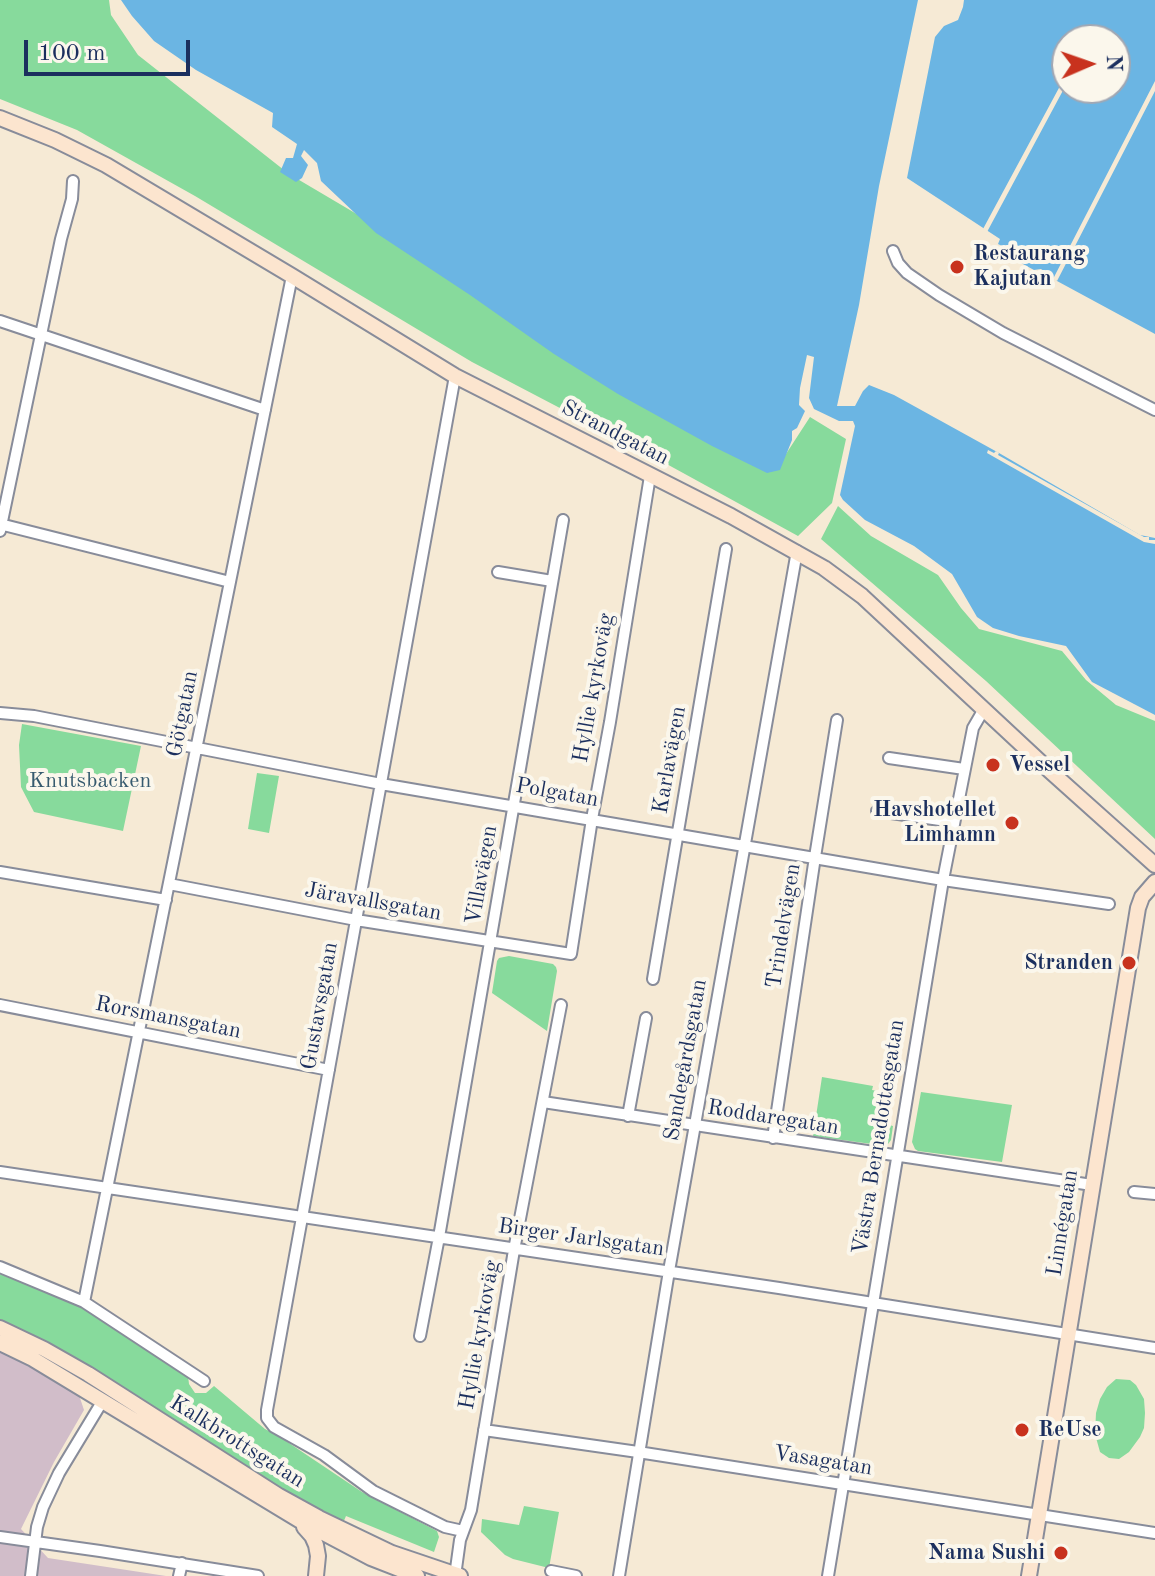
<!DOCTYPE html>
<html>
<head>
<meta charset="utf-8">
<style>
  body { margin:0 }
  #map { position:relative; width:1155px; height:1576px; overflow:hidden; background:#f6ead5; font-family:"Old Standard TT",serif }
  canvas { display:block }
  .north { position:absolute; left:1051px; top:24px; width:80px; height:80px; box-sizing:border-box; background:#fbf7ec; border:2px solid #a1a7b3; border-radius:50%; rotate:88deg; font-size:22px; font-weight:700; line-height:32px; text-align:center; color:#1b2f5e }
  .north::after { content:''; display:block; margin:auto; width:28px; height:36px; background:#c8321e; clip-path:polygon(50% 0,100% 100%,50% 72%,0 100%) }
  .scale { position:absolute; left:24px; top:40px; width:166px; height:36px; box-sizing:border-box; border:4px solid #1b2f5e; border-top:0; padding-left:10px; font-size:24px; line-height:28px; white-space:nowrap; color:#1b2f5e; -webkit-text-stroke:6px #fbf7ec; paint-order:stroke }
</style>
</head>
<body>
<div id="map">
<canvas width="1155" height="1576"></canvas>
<div class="north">N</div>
<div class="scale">100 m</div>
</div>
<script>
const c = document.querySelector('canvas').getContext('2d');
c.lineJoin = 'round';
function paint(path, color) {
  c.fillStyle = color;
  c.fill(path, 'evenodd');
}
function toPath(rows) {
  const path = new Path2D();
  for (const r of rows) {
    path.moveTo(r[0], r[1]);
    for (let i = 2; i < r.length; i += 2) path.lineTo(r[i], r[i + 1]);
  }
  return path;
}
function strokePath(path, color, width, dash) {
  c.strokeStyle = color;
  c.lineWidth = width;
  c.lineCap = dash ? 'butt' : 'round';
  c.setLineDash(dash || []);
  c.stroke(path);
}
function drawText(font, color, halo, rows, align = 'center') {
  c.font = font + ' "Old Standard TT",serif';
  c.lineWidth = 8;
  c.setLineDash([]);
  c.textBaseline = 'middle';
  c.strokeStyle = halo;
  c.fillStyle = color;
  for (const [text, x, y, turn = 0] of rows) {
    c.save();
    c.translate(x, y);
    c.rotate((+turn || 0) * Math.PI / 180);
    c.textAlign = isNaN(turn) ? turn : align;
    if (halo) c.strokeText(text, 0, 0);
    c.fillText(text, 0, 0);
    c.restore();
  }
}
paint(toPath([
  [0,1350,78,1392,84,1410,54,1462,21,1529,48,1558,166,1576,0,1576]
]), '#d1bdc9');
paint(toPath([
  [0,0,109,0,111,15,138,55,289,174,399,239,784,457,810,417,846,439,832,503,798,536,663,462,472,362,195,196,77,130,0,99],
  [838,506,871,536,938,575,961,608,979,629,1062,651,1086,680,1116,705,1155,721,1155,839,986,681,821,539],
  [22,724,141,746,123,831,34,812,21,787,19,745],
  [257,773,279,776,269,833,248,829],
  [509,956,553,964,556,967,557,971,547,1031,492,993,497,961,499,958],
  [822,1077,873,1086,872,1090,889,1093,885,1124,893,1126,891,1140,888,1144,879,1145,813,1136],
  [921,1092,1012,1105,1002,1162,918,1151,915,1149,912,1142],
  [0,1274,90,1310,188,1376,189,1384,195,1393,206,1393,214,1386,265,1429,277,1435,362,1492,437,1531,439,1537,434,1552,346,1516,343,1523,308,1507,49,1343,0,1319],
  [1116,1379,1130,1380,1136,1385,1144,1399,1145,1413,1144,1428,1140,1437,1129,1452,1119,1459,1109,1458,1100,1452,1095,1434,1096,1413,1100,1399,1107,1387],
  [524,1506,559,1512,549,1568,513,1559,505,1555,481,1532,482,1519,519,1525]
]), '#87da9c');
paint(toPath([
  [121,0,918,0,879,186,859,305,837,406,855,406,863,391,869,385,894,395,999,453,1140,535,1155,538,1155,715,1092,682,1066,646,1019,636,993,628,977,617,952,574,914,546,865,520,843,500,840,495,855,426,853,421,839,421,814,409,809,398,814,357,807,355,800,388,799,405,805,411,797,428,792,431,792,440,780,470,767,473,712,446,618,394,554,354,470,295,376,233,321,181,317,163,304,150,301,156,308,165,302,178,296,182,280,172,286,158,293,158,297,144,272,127,273,113,196,70,154,41,132,16],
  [964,0,1155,0,1155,334,1057,281,1041,269,1034,270,1021,263,1015,255,1006,251,1002,246,998,244,1000,239,907,178,935,37,944,26,958,20,963,7],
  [1067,40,1115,40,1115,88,1067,88]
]), '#6bb5e3');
paint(toPath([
  [1067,73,1067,83,987,232,983,229],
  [1155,81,1155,91,1057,281,1053,279],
  [988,450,994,453,996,451,999,453,998,455,1144,537,1149,537,1149,540,1155,540,1155,544,1144,542,987,453]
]), '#f6ead5');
const street = toPath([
  [893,251,898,263,907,273,939,295,1003,333,1155,410],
  [0,321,265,410],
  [455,376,267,1410,267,1418,274,1427,324,1455,373,1491,445,1527,463,1531],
  [0,524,230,582],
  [0,531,61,239,72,199,73,181],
  [498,572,552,581],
  [0,713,34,716,381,784,943,880,1109,904],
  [889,758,964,769],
  [877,811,954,822],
  [0,872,166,900],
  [169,884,356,920,571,954,592,819,610,722,650,476],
  [653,979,726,549],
  [0,1005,329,1070],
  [543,1102,1092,1185],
  [628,1116,646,1018],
  [773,1138,815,857,837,720],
  [0,1172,779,1288,1155,1348],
  [1134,1192,1155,1194],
  [439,1237,563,520],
  [0,1267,84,1302,204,1381],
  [84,1302,292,276],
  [420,1336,439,1237],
  [484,1430,638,1452,1155,1533],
  [0,1537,100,1551,258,1576],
  [551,1571,576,1576],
  [31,1576,37,1527,43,1507,59,1473,102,1402],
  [179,1576,182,1563],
  [455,1576,460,1540,471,1510,514,1250,561,1005],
  [619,1576,669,1271,797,551],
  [828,1576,943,880,973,728,984,709]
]);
const secondary = toPath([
  [0,118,55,140,106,165,292,276,455,376,731,516,824,568,862,596,1050,771,1155,865],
  [0,1328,44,1349,88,1374,279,1496,319,1518,392,1553,460,1576],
  [0,1343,33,1359,299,1520,371,1558,417,1576],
  [304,1527,312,1536,316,1545,318,1556,316,1576],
  [1029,1576,1138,908,1142,897,1155,882]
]);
strokePath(street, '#888c9a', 14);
strokePath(secondary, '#888c9a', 18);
strokePath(street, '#fff', 10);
strokePath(secondary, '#fce5cf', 14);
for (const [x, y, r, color] of [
  [957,267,8,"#c8321e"],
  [993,765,8,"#c8321e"],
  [1012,823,8,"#c8321e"],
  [1129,963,8,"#c8321e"],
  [1022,1430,8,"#c8321e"],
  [1061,1553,8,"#c8321e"]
]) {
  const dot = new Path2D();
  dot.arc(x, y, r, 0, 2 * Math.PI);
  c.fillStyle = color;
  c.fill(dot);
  strokePath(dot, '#fbf7ec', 3);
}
drawText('bold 22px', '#1b2f5e', '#fbf7ec', [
  ["Restaurang",973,254],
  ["Kajutan",973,279],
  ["Vessel",1009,765],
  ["Havshotellet",996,810,"right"],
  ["Limhamn",996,835,"right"],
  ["Stranden",1113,963,"right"],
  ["ReUse",1038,1430],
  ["Nama Sushi",1045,1553,"right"]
], 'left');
drawText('22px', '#1b2f5e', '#fbf7ec', [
  ["Strandgatan",615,433,27],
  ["Hyllie kyrkoväg",594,688,-80],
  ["Götgatan",183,714,-79],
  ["Karlavägen",670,760,-80],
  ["Polgatan",557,793,10],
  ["Villavägen",482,875,-80],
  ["Järavallsgatan",373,902,10],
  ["Trindelvägen",784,926,-81],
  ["Gustavsgatan",320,1006,-80],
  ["Rorsmansgatan",168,1018,11],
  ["Sandegårdsgatan",686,1060,-80],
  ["Roddaregatan",773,1118,9],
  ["Västra Bernadottesgatan",879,1137,-81],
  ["Linnégatan",1063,1223,-81],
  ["Birger Jarlsgatan",581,1238,8],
  ["Hyllie kyrkoväg",480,1335,-80],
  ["Kalkbrottsgatan",237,1442,32],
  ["Vasagatan",823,1461,9]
]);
drawText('22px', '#365a6e', '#fbf7ec', [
  ["Knutsbacken",90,781]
]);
</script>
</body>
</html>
